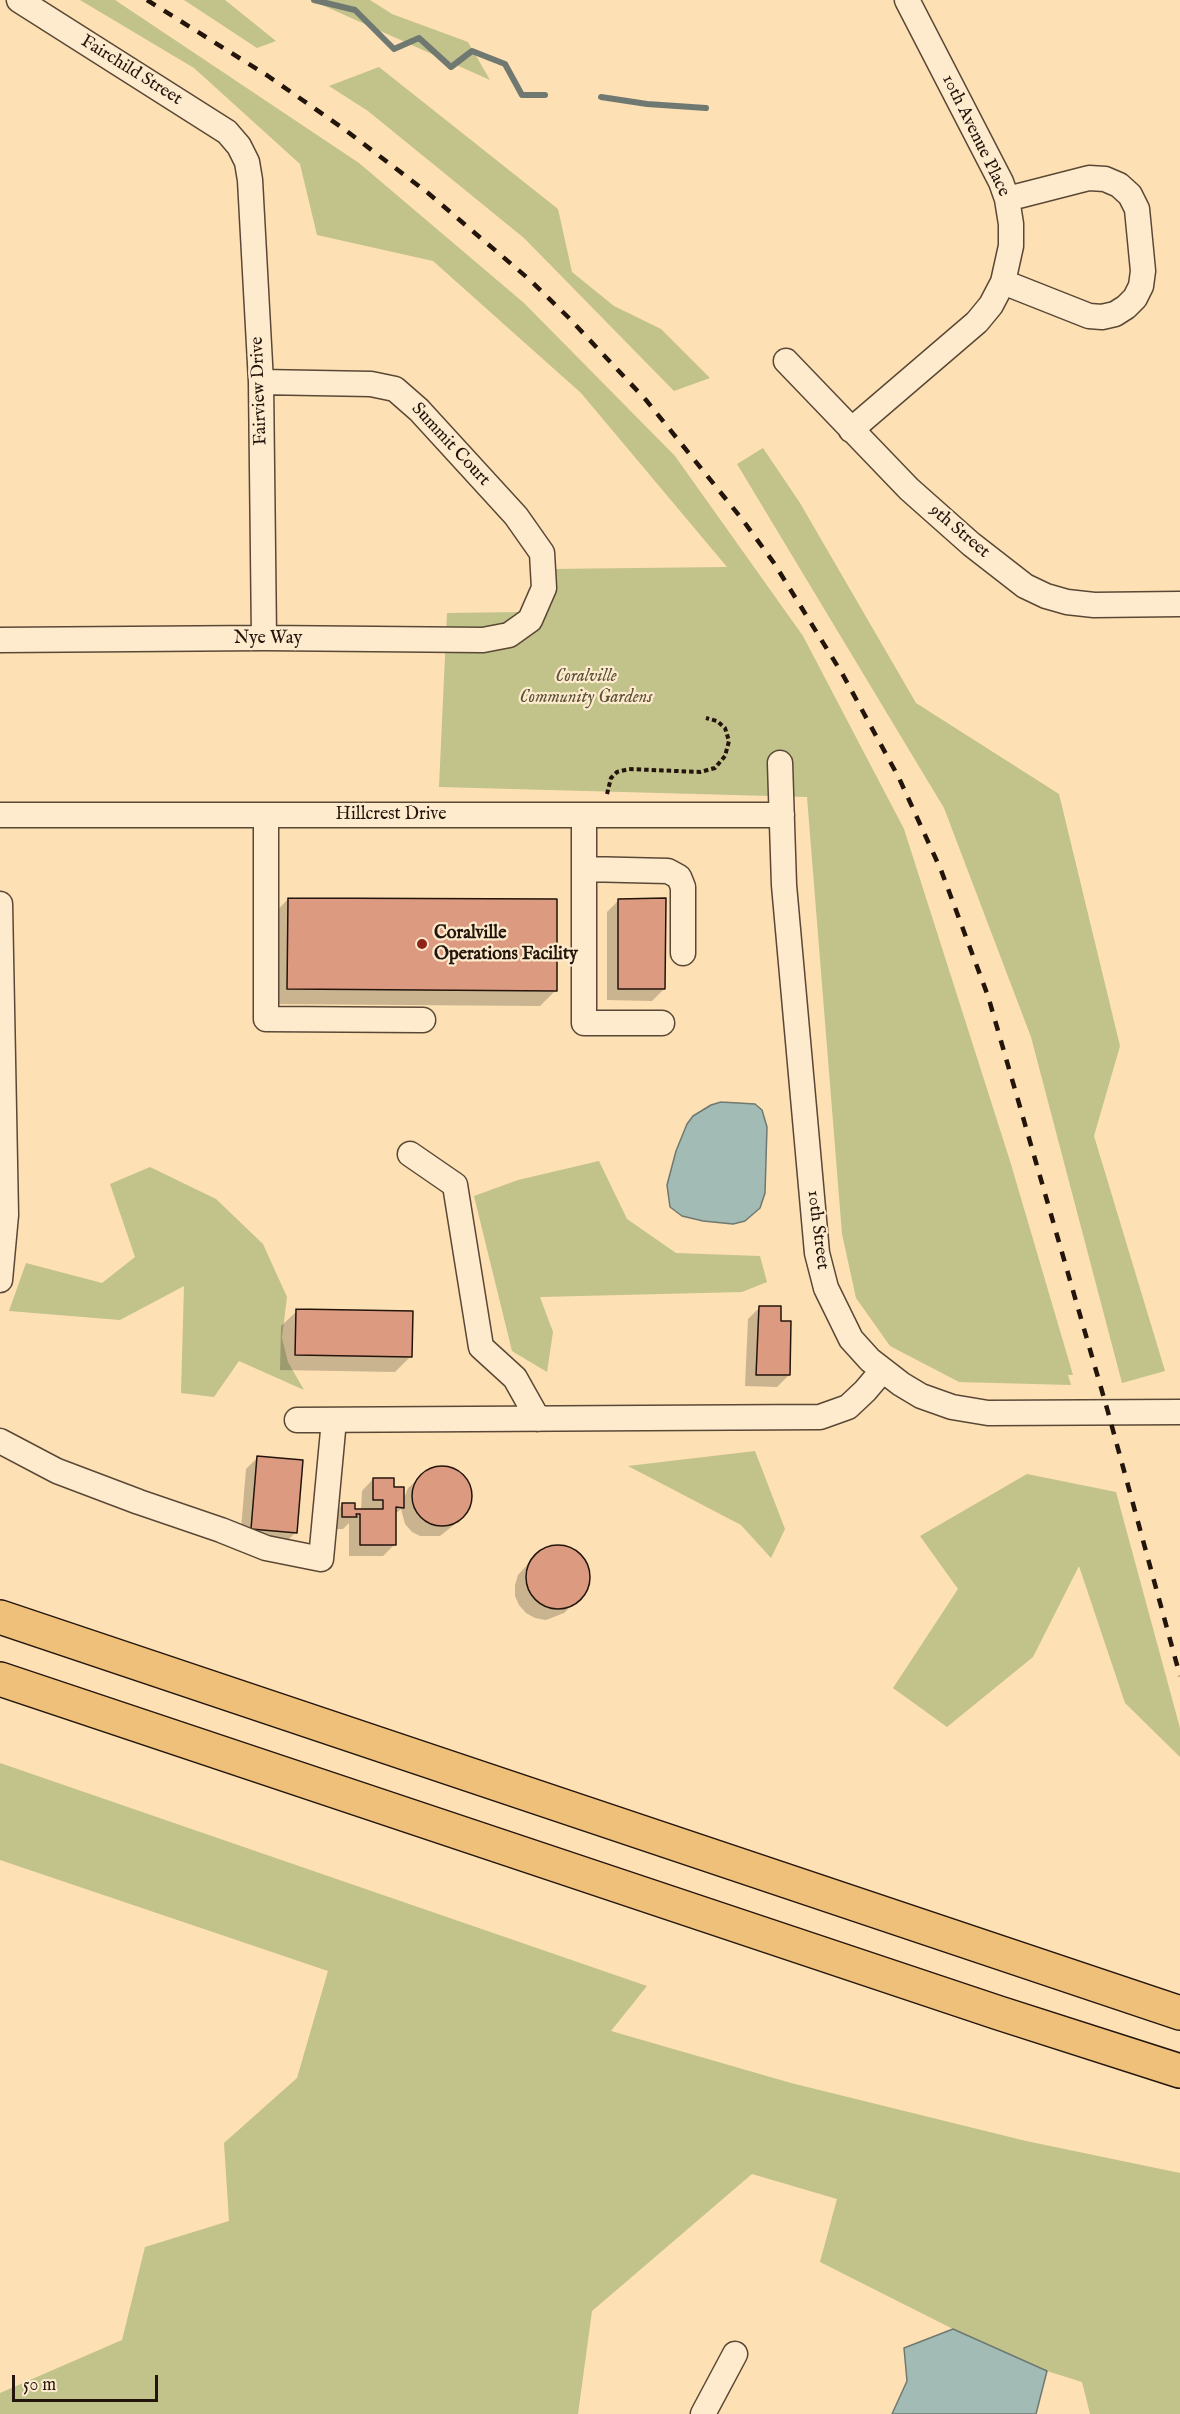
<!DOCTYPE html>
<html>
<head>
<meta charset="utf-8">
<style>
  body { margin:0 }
  #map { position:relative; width:1180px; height:2414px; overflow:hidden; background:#fde0b3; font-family:"IM FELL English",serif }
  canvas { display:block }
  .scale { position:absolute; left:12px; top:2375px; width:146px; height:27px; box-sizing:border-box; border:3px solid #23150c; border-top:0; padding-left:8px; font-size:18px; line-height:21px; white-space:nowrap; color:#23150c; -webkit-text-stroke:4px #feebce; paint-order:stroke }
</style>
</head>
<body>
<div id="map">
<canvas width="1180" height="2414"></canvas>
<div class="scale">50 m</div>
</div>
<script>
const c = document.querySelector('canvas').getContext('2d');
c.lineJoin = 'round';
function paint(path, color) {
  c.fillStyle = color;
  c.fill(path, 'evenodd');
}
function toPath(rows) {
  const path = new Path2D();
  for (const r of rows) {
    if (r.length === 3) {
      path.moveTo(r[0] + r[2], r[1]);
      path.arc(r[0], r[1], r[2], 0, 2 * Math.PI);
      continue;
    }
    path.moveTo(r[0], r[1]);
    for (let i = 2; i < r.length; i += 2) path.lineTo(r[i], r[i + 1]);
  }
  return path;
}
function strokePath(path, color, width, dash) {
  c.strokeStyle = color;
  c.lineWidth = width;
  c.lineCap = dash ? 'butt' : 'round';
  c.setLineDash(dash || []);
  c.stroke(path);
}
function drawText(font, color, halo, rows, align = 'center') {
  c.font = font + ' "IM FELL English",serif';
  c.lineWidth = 4.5;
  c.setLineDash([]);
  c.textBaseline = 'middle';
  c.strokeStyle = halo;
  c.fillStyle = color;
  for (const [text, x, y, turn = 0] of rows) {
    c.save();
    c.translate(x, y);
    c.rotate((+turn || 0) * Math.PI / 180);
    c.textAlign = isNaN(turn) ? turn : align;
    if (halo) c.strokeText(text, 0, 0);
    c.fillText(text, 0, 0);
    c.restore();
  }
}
paint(toPath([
  [80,0,115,0,359,163,524,303,675,456,803,636,904,829,1010,1161,1073,1375,1068,1375,1071,1385,959,1382,890,1346,856,1298,842,1234,807,797,439,787,447,613,522,612,549,569,727,567,581,393,433,261,317,235,300,164,194,68],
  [184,0,225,0,276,41,257,48],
  [311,0,370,0,392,14,468,42,490,80],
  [379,67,558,209,572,272,614,306,661,329,710,378,674,391,524,238,368,111,329,86],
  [763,448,800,503,916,703,1059,794,1120,1046,1094,1136,1165,1371,1122,1383,1031,1037,944,808,737,464],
  [599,1161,627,1219,676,1253,760,1256,767,1282,742,1292,540,1297,553,1332,547,1372,512,1351,474,1196,518,1180],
  [150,1167,216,1199,263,1244,287,1297,282,1338,288,1362,304,1390,239,1361,214,1397,181,1393,184,1286,120,1320,9,1311,26,1263,102,1283,135,1257,110,1184],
  [755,1451,785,1529,771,1558,741,1525,628,1466],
  [1027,1474,1116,1492,1180,1728,1180,1757,1125,1703,1079,1566,1033,1657,947,1727,893,1688,958,1589,920,1536],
  [0,1763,647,1986,611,2031,791,2083,1026,2141,1180,2173,1180,2414,1090,2414,1082,2382,1047,2371,953,2329,820,2262,837,2199,752,2174,592,2311,578,2414,0,2414,0,2393,122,2340,145,2247,229,2221,224,2143,297,2078,328,1971,0,1860]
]), '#c2c28b');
const water = toPath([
  [721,1102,755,1104,762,1110,767,1127,765,1193,760,1208,745,1221,733,1224,703,1221,682,1216,670,1207,667,1185,676,1151,687,1124,693,1116,711,1105,721,1102],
  [953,2329,1047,2371,1036,2414,892,2414,907,2381,904,2348,953,2329]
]);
paint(water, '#a2bbb5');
strokePath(water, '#6f7971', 1.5);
paint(toPath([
  [288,899,556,990,540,1006,272,1004,273,915],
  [619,900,664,989,652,1001,607,1000,607,912],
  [760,1307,780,1323,789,1375,777,1387,745,1386,748,1319],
  [297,1311,411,1356,395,1372,280,1370,281,1326],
  [258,1457,295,1533,283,1545,240,1541,246,1469],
  [448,1467,464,1476,471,1493,467,1511,455,1524,440,1536,420,1536,412,1532,405,1524,401,1509,394,1515,394,1545,383,1556,349,1556,349,1523,343,1529,331,1529,331,1516,343,1504,354,1511,361,1511,362,1491,373,1479,392,1489,403,1501,408,1488,429,1470],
  [557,1546,566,1547,582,1558,587,1566,587,1585,576,1601,564,1613,546,1620,535,1618,526,1613,519,1605,515,1596,515,1585,518,1575,537,1554,546,1548]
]), '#0003');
strokePath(toPath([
  [314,0,355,10,394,49,419,38,451,67,472,51,505,64,522,95,545,95],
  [601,97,647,104,706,108]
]), '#6f7971', 6);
const building = toPath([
  [288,898,557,899,557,991,287,989,288,898],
  [666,898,665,989,618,989,618,899,666,898],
  [759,1306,781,1306,781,1321,791,1321,790,1375,756,1375,759,1306],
  [296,1309,413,1311,412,1357,295,1355,296,1309],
  [257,1456,303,1460,297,1533,251,1529,257,1456],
  [442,1496,30],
  [373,1478,394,1478,394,1487,404,1487,404,1508,396,1507,396,1545,360,1545,360,1514,356,1514,357,1517,342,1517,342,1503,355,1503,355,1509,383,1509,383,1500,373,1500,373,1478],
  [558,1577,32]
]);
paint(building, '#dc9b80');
strokePath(building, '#23150c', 1.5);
const minor = toPath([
  [19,0,227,132,239,146,247,162,250,180,261,382,264,638],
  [1003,282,1089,316,1102,317,1115,314,1126,307,1135,298,1141,286,1143,271,1137,209,1130,195,1119,185,1105,179,1089,178,1007,199],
  [786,361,909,489,971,544,1025,586,1046,596,1067,602,1094,605,1180,604],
  [851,430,977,322,991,305,1003,282,1011,246,1011,224,1007,199,1001,182,907,0],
  [0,640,264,638,483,640,509,635,530,620,544,588,542,553,516,516,419,410,395,389,371,384,261,382],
  [780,763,784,885,817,1253,826,1288,851,1339,870,1360,901,1384,921,1396,952,1407,988,1413,1180,1412],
  [0,815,782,815],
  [266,815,266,1019,423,1020],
  [584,815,584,1023,662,1023],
  [584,869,668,871,679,877,683,887,683,953],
  [0,904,6,1215,0,1280],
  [410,1154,455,1185,481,1347,515,1378,538,1419],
  [297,1420,820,1417,848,1407,865,1391,882,1371],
  [0,1441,57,1471,139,1502,221,1530,266,1548,321,1559,334,1420],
  [703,2414,735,2354]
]);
const highway = toPath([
  [0,1617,1180,2013],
  [0,1679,999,2013,1180,2071]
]);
strokePath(minor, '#5a4836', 27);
strokePath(highway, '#23150c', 36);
strokePath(toPath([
  [607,794,611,778,617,772,629,769,700,772,715,768,725,756,729,741,725,728,717,721,706,718]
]), '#23150c', 4, [4.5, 3]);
strokePath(minor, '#feebce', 24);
strokePath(highway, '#eec07a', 33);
strokePath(toPath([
  [147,0,268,76,344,129,428,193,530,280,568,317,646,400,742,519,774,563,843,675,899,778,941,870,988,996,1108,1412,1180,1676]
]), '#23150c', 4.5, [10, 10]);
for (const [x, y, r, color] of [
  [422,944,6,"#8f2418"]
]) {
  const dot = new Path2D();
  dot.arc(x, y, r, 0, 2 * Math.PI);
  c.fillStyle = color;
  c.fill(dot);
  strokePath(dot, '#feebce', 2);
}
drawText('18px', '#23150c', '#feebce', [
  ["Fairchild Street",131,71,32],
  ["10th Avenue Place",975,136,64],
  ["Fairview Drive",260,391,-92],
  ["Summit Court",450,445,47],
  ["9th Street",959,532,40],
  ["Nye Way",268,639],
  ["Hillcrest Drive",391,815],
  ["10th Street",817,1230,83]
]);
drawText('italic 18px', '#5b5238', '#feebce', [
  ["Coralville",586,677],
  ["Community Gardens",586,698]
]);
drawText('bold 18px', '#23150c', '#feebce', [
  ["Coralville",434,934],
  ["Operations Facility",434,955]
], 'left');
</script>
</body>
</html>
